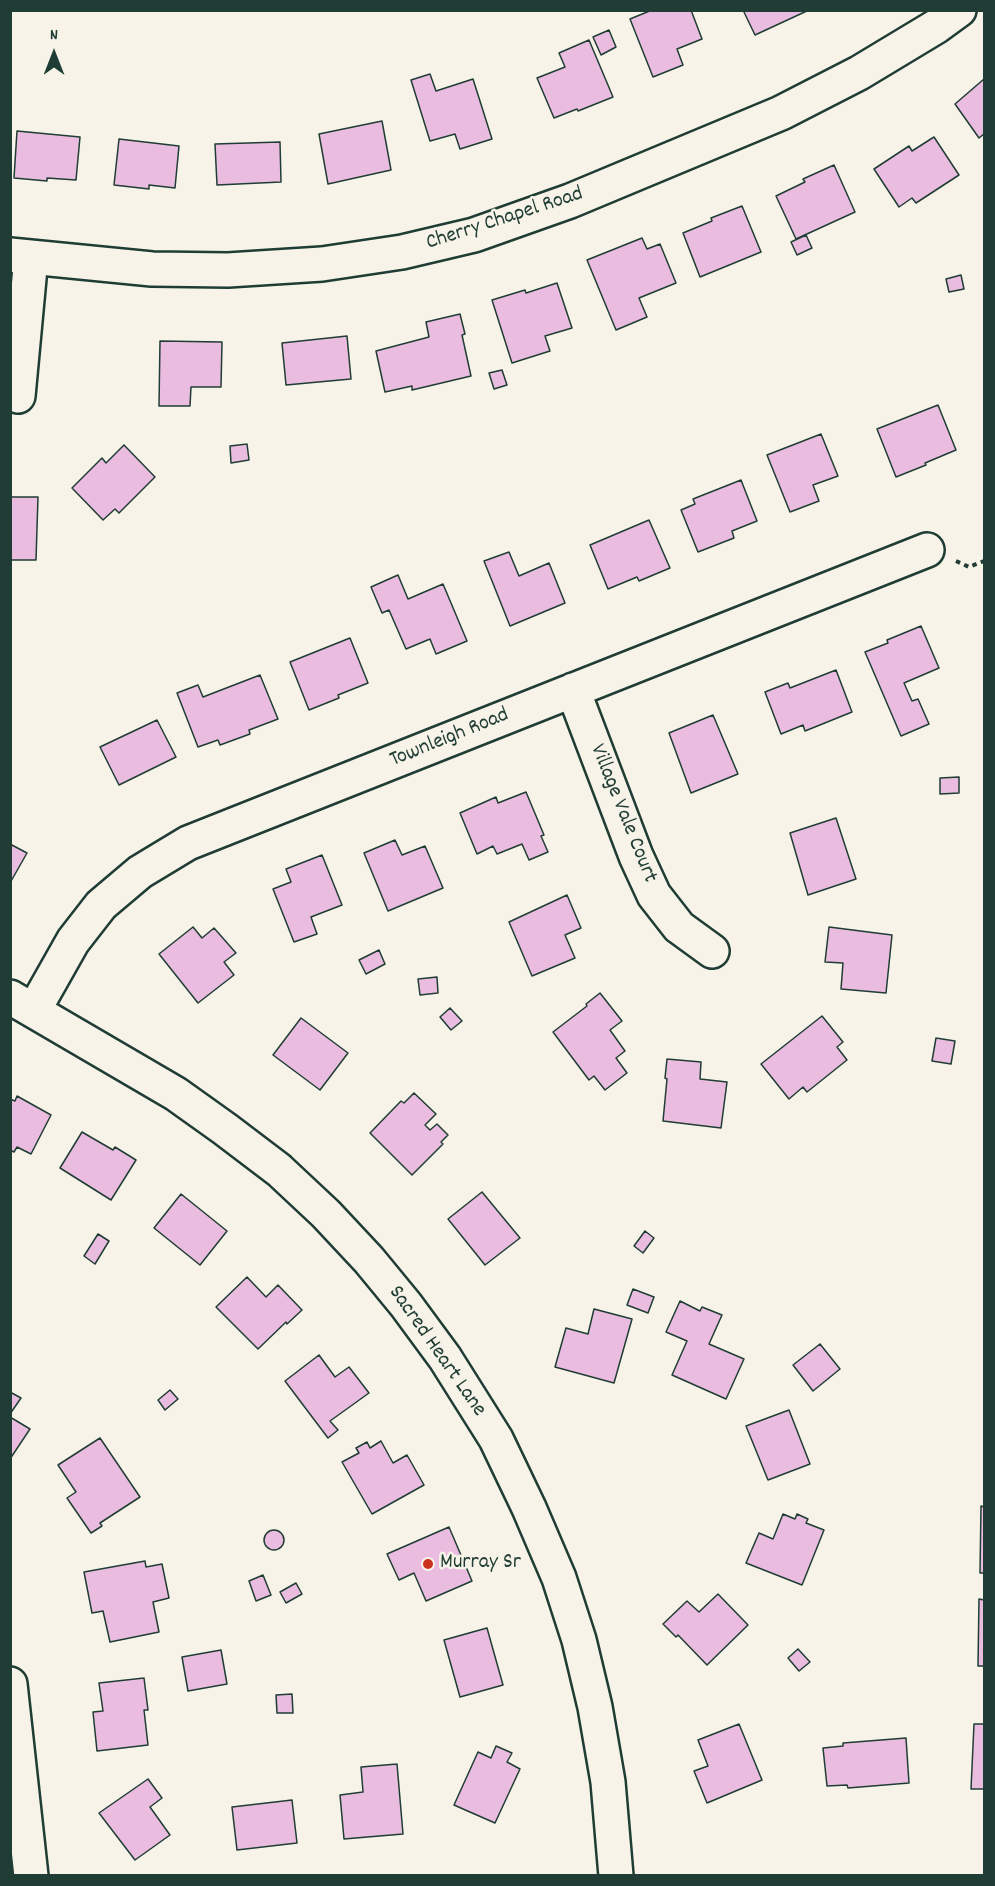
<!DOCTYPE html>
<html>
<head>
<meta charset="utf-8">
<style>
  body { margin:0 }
  #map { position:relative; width:995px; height:1886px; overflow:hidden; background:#f7f3e8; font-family:Dekko,sans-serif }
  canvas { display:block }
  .frame { position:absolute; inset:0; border:12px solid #1f3d34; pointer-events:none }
  .north { position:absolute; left:24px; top:24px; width:60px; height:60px; -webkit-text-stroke:4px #f7f3e8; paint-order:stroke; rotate:0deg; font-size:16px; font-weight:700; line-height:24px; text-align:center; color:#1f3d34 }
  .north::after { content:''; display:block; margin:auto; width:21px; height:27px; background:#1f3d34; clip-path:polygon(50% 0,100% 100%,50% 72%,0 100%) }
</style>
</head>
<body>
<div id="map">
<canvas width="995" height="1886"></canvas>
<div class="frame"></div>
<div class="north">N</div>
</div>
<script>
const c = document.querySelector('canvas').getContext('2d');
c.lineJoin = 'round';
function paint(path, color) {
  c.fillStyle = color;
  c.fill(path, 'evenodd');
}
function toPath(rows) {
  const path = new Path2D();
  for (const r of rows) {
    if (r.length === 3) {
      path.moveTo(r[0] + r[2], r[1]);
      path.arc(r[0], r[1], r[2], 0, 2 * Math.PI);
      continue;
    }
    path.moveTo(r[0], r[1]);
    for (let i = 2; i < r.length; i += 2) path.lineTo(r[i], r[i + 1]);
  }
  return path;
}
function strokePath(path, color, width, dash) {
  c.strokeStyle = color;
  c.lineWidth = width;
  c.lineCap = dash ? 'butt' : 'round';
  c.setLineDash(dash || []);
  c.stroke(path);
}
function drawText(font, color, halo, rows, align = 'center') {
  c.font = font + ' Dekko,sans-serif';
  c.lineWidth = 5;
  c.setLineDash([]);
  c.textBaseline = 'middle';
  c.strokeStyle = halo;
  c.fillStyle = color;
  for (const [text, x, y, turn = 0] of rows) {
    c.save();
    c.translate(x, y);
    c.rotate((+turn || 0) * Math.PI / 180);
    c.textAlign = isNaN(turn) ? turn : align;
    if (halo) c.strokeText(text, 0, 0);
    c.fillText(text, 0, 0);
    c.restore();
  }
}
const building = toPath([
  [652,10,691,10,702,39,677,49,683,65,653,77,630,19,652,10],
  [743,10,809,10,755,35,743,10],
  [609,30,616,47,601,55,593,37,609,30],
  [589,40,613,97,578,111,577,109,554,118,537,78,565,67,559,53,589,40],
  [430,74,436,91,473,79,492,139,460,149,455,134,430,141,411,80,430,74],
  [984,79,984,134,979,138,955,104,984,79],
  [382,121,391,170,328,184,319,134,382,121],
  [17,131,80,137,76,180,47,178,47,181,14,178,17,131],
  [934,137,959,175,916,203,912,198,899,207,874,169,909,146,912,151,934,137],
  [119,139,179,146,175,188,149,185,149,189,114,185,119,139],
  [280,142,281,182,217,185,215,144,280,142],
  [834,165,855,212,796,239,776,196,805,182,803,179,834,165],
  [742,206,761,252,700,277,683,233,712,221,711,218,742,206],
  [806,235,812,248,797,255,791,242,806,235],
  [642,238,647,249,660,244,676,283,639,298,647,317,616,330,587,260,642,238],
  [961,275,964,289,949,292,946,279,961,275],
  [557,283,572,328,545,336,550,351,512,363,492,300,525,290,526,293,557,283],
  [460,314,465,334,462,335,471,376,412,390,412,386,385,392,376,351,429,337,426,322,460,314],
  [347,336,351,379,286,385,282,343,347,336],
  [160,341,222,342,221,387,191,387,190,406,159,406,160,341],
  [502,370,507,385,494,389,489,373,502,370],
  [938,405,956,450,925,463,926,465,896,477,877,429,938,405],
  [821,434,838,476,813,485,819,501,790,512,767,455,821,434],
  [247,444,249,460,231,463,230,446,247,444],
  [124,445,155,477,119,513,115,509,103,520,72,488,102,458,106,463,124,445],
  [741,480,757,521,732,531,734,538,698,552,681,510,695,504,693,499,741,480],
  [10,497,38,497,36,560,10,560,10,497],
  [649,520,670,568,639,581,637,577,608,589,590,545,649,520],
  [509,552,519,576,549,563,565,603,510,626,484,561,509,552],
  [398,575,408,599,443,584,467,641,436,654,430,639,406,649,389,610,382,613,371,587,398,575],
  [921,626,939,668,904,683,912,701,918,699,929,724,901,736,865,652,888,643,887,640,921,626],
  [350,638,368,683,338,695,339,698,309,710,290,662,350,638],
  [836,670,852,712,805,731,803,725,781,734,765,692,788,683,790,688,836,670],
  [260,675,278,719,249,730,250,734,220,745,218,740,198,747,177,693,198,685,203,697,260,675],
  [713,715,738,774,691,793,669,733,713,715],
  [157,720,176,757,119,785,100,747,157,720],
  [959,777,959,793,940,794,940,778,959,777],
  [526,792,544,835,541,836,548,852,529,860,522,844,497,854,493,846,477,854,460,813,496,797,498,803,526,792],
  [836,818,856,879,808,895,790,833,836,818],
  [395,840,402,855,425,846,443,888,388,911,364,853,395,840],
  [10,844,27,853,10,883,10,844],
  [322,855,342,905,311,917,317,934,294,942,273,889,291,882,286,869,322,855],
  [567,895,581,928,565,935,575,958,532,976,509,922,567,895],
  [193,927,202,938,214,928,236,953,224,962,234,975,198,1003,159,954,193,927],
  [829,927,892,935,886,993,841,989,843,963,825,962,829,927],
  [379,950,385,964,366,974,359,960,379,950],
  [437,977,438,993,420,995,418,979,437,977],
  [600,993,622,1021,610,1030,625,1051,616,1058,627,1073,605,1090,594,1076,589,1080,553,1032,587,1006,586,1004,600,993],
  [450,1008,462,1021,451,1030,440,1017,450,1008],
  [822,1016,843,1042,837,1047,847,1060,807,1092,803,1087,789,1099,761,1064,822,1016],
  [301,1018,348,1053,320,1090,273,1055,301,1018],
  [936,1038,955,1041,951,1064,932,1061,936,1038],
  [667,1059,701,1062,700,1079,727,1082,721,1128,663,1121,667,1079,665,1078,667,1059],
  [414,1093,436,1114,425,1125,430,1130,437,1124,448,1135,441,1142,443,1144,412,1175,370,1133,401,1101,404,1103,414,1093],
  [17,1096,51,1115,31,1154,17,1147,14,1152,10,1150,10,1099,15,1101,17,1096],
  [82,1132,113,1150,115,1147,136,1160,111,1200,60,1168,82,1132],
  [482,1192,520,1238,485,1265,448,1219,482,1192],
  [181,1194,227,1231,200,1265,154,1228,181,1194],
  [645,1231,654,1238,643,1253,634,1246,645,1231],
  [98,1234,109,1241,95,1264,84,1256,98,1234],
  [247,1277,266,1297,278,1285,302,1310,287,1324,286,1322,258,1349,216,1307,247,1277],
  [633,1289,654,1297,648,1313,627,1305,633,1289],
  [680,1301,700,1311,702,1307,722,1315,709,1344,744,1359,726,1399,672,1375,687,1341,666,1332,680,1301],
  [594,1309,632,1319,614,1383,555,1367,566,1328,588,1334,594,1309],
  [820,1344,840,1369,813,1391,793,1365,820,1344],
  [319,1355,335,1377,349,1367,369,1393,330,1421,338,1430,328,1438,285,1381,319,1355],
  [170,1390,178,1399,165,1410,158,1400,170,1390],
  [10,1392,21,1398,10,1414,10,1392],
  [789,1410,810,1464,768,1480,746,1426,789,1410],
  [10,1417,30,1429,10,1459,10,1417],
  [100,1438,140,1497,100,1523,102,1526,91,1533,67,1498,76,1492,58,1465,100,1438],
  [381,1441,393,1463,407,1455,424,1485,372,1514,342,1462,359,1453,356,1448,367,1442,370,1448,381,1441],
  [981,1506,984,1507,984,1573,980,1573,981,1506],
  [783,1514,795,1519,797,1514,808,1519,806,1523,824,1530,802,1585,746,1563,759,1533,773,1539,783,1514],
  [449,1527,472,1581,426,1601,414,1573,399,1580,387,1554,449,1527],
  [274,1540,10],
  [145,1561,146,1567,162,1564,169,1598,153,1602,159,1632,110,1642,103,1611,92,1613,84,1572,145,1561],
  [263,1575,271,1595,256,1601,249,1581,263,1575],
  [296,1583,302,1594,286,1603,280,1592,296,1583],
  [718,1594,748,1625,707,1665,678,1635,676,1637,663,1624,687,1601,699,1612,718,1594],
  [979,1599,984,1600,984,1666,978,1666,979,1599],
  [487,1628,503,1685,460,1697,444,1640,487,1628],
  [798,1649,810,1662,799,1671,788,1658,798,1649],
  [221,1650,227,1684,188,1691,182,1657,221,1650],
  [144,1678,148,1710,144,1710,148,1745,97,1751,93,1712,103,1711,99,1683,144,1678],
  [292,1694,293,1713,277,1713,276,1695,292,1694],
  [739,1724,762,1780,707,1803,694,1771,708,1766,698,1740,739,1724],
  [974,1724,984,1724,984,1789,971,1789,974,1724],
  [906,1738,909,1783,848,1788,847,1785,827,1786,823,1748,843,1746,843,1743,906,1738],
  [496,1746,512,1753,507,1762,520,1769,495,1823,454,1805,478,1752,491,1758,496,1746],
  [397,1764,403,1834,344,1839,340,1795,363,1792,361,1767,397,1764],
  [148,1779,162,1798,150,1807,170,1835,135,1860,99,1813,148,1779],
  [292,1800,297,1843,237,1850,232,1807,292,1800]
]);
paint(building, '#eabde0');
strokePath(building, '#1f3d34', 1.5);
const minor = toPath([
  [10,255,152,269,228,270,322,264,402,252,474,235,570,201,781,113,859,73,937,26,959,10],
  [18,396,31,257],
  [573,690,636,856,654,895,679,927,712,951],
  [10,997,176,1094,225,1129,279,1170,326,1214,369,1260,406,1305,445,1358,496,1439,529,1508,559,1578,579,1640,595,1707,608,1782,616,1876],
  [34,1010,73,941,101,905,140,872,188,843,927,550],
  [10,1684,31,1876]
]);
strokePath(minor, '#1f3d34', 38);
strokePath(toPath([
  [956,561,969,567,984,561]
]), '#1f3d34', 4, [4.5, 4.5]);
strokePath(minor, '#f7f3e8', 33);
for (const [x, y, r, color] of [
  [428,1564,6,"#c8321e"]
]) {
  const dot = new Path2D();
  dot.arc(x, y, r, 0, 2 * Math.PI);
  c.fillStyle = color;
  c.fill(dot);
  strokePath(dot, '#f7f3e8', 2);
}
drawText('22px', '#1f3d34', '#f7f3e8', [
  ["Cherry Chapel Road",505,220,-18],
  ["Townleigh Road",450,739,-22],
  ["Village Vale Court",622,814,68],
  ["Sacred Heart Lane",436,1352,55]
]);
drawText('22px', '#1f3d34', '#f7f3e8', [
  ["Murray Sr",440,1564]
], 'left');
</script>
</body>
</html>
